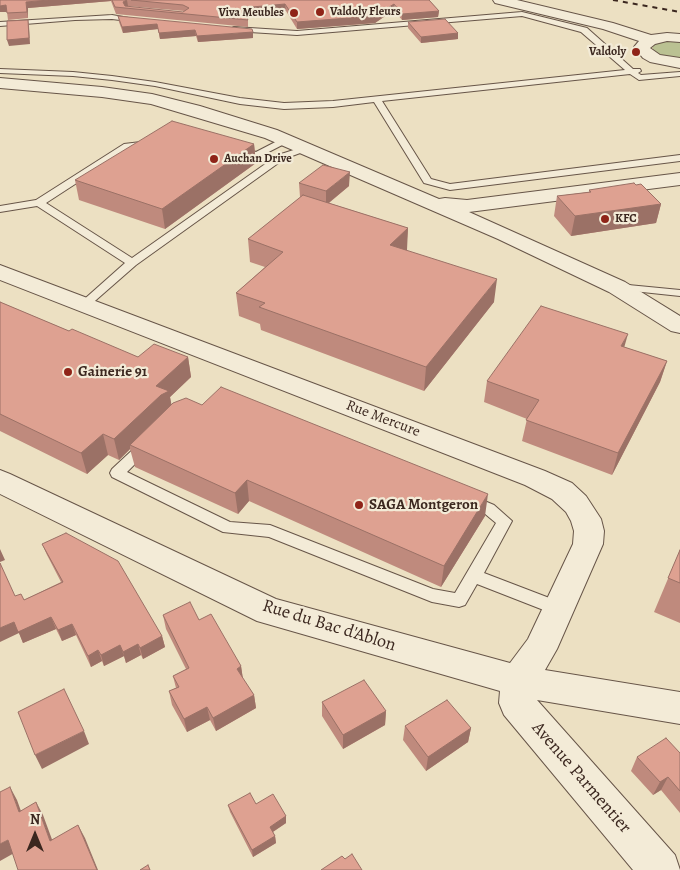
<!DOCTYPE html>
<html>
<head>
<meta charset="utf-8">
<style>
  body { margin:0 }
  #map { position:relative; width:680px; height:870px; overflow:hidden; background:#ece0c2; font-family:Alegreya,serif }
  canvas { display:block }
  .north { position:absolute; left:10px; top:810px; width:50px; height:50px; -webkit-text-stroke:4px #f3ebd7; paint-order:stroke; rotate:0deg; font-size:14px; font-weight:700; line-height:20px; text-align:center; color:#3b271f }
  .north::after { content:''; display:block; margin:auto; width:18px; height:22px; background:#3b271f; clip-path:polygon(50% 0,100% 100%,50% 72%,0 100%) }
</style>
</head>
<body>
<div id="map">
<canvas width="680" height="870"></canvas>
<div class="north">N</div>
</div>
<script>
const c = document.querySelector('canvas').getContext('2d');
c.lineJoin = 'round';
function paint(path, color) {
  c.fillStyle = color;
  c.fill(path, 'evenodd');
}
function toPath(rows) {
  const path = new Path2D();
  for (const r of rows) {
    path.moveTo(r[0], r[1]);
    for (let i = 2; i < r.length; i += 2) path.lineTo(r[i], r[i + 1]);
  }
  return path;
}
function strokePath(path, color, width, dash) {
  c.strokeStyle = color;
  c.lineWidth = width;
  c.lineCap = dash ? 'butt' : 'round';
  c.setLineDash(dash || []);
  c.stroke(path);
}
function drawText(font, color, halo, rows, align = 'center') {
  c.font = font + ' Alegreya,serif';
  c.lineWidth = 4.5;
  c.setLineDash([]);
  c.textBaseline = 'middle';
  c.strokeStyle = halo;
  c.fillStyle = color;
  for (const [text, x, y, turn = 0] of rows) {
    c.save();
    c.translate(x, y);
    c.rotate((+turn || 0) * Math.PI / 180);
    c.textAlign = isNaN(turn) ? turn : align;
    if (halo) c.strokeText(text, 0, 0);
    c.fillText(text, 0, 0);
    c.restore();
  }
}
paint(toPath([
  [664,41,680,42,680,59,665,57,654,52,652,46,654,44]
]), '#bac192');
const lane = toPath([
  [522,12,587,28,633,69,640,69,641,71,638,73,641,75,680,72,680,76,639,80,630,74,382,101,431,179,450,184,680,155,680,161,450,190,424,183,374,102,333,107,284,109,240,104,155,86,112,80,73,76,0,73,0,69,73,72,112,76,155,82,240,98,284,103,333,101,625,70,581,32,522,16,297,35,234,31,230,29,234,27,297,31,522,12],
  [112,15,140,20,136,22,112,19,75,20,0,26,0,22,112,15],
  [285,137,290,140,288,142,257,158,233,149,238,146,256,152,285,137],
  [149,141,152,142,152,146,129,149,46,203,132,258,278,155,306,146,311,149,284,159,136,265,88,307,80,307,78,305,80,303,125,263,37,206,0,212,0,206,36,200,124,144,149,141],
  [618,284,680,290,680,296,614,289,612,287,614,285,618,284],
  [146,440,151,442,153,445,151,448,127,472,230,522,270,525,433,589,455,593,496,523,484,513,465,505,463,501,465,497,470,495,475,497,494,505,512,521,484,573,565,604,567,609,565,614,559,616,477,584,465,605,459,607,432,602,269,537,223,532,112,477,110,473,112,469,141,442,146,440]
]);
const street = toPath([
  [493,0,517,0,613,23,651,35,667,33,680,34,680,42,667,41,655,44,650,48,660,55,680,58,680,68,650,62,643,58,634,47,639,41,603,29,495,3,493,0],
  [0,78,102,87,152,94,200,106,277,130,439,199,445,198,467,200,680,173,680,185,469,212,625,282,680,316,680,333,671,331,609,292,498,239,265,138,151,104,102,97,0,88,0,78],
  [0,265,545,471,572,483,586,496,601,519,604,531,603,544,557,649,545,670,680,692,680,724,537,700,675,855,680,870,633,870,504,715,499,703,500,691,257,621,0,494,0,470,10,474,276,599,510,663,528,639,573,544,574,531,571,521,566,512,552,499,525,485,0,280,0,265]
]);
strokePath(lane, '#675548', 2);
strokePath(street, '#675548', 2);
paint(lane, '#f3ebd7');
paint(street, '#f3ebd7');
strokePath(toPath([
  [613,0,680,12]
]), '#3b271f', 2, [5, 5]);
paint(toPath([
  [0,0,429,0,439,11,438,17,402,20,394,10,375,23,297,29,286,11,245,15,248,20,248,27,116,14,111,1,28,8,28,18,8,20,7,12,0,12],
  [128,6,184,11,183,12,128,7],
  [118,16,253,38,198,42,196,36,160,39,158,29,123,33,119,22],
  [408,22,458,33,458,39,421,43,408,28],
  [254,144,256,163,165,229,79,200,75,180],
  [299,183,349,186,329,203,408,228,406,250,494,302,424,391,261,330,260,324,239,316,236,293,265,267,250,262,248,239,301,197,300,197],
  [589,190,661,204,656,223,571,236,554,216,557,196,589,192],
  [0,302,69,331,138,357,188,357,191,377,170,397,171,405,202,405,485,516,441,587,249,501,238,514,135,467,130,449,119,460,108,455,87,474,0,431],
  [624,347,667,361,660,382,612,475,522,441,527,419,484,402,487,381],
  [42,544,162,636,165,647,143,659,141,655,126,663,124,656,104,666,102,661,91,667,76,635,62,641,56,629,23,643,19,633,15,596,24,600,61,582,47,555],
  [680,550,680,623,654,612],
  [163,615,199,620,241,666,243,679,254,695,256,708,216,731,210,720,187,732,172,705,169,691,176,688,173,676,186,669,166,629],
  [322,702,386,711,385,725,343,749,322,716],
  [405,726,471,728,468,742,426,771,403,740],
  [680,753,680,813,661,790,653,795,631,771,637,757],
  [256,804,286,816,286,823,273,832,275,836,276,843,253,857,230,812,228,805]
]), '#bf8a7d');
paint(toPath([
  [49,0,111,0,111,1,28,8,28,18,26,2],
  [127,0,128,6,125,8,123,2],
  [285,4,286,11,242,15,241,8],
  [394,4,394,10,375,23,297,29,297,22],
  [6,5,8,12,0,12,0,6],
  [439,11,438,17,402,20,402,14],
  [28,20,29,26,30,44,9,46,7,40],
  [157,24,158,29,123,33,122,27],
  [195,30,196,36,160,39,159,33],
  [253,32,253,38,198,42,197,36],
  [458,33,458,39,421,43,421,37],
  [254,144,256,163,165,229,162,209],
  [350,172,349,186,326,205,326,191],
  [661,204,656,223,571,236,575,216],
  [408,228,407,250,389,268,390,245],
  [497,279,494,302,424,391,426,367],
  [628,334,622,355,621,346],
  [188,357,191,377,170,397,173,412,130,445,130,449,119,460,114,439,156,386],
  [667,361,660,382,612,475,618,453],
  [103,434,108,455,87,474,81,453],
  [247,480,249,501,238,514,235,493],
  [488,494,485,516,441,587,444,566],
  [0,549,5,560,0,562],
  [51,617,56,629,23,643,19,633,0,642,0,628,14,622],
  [72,624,76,635,62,641,58,630],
  [162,636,165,647,143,659,140,648],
  [138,644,141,655,126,663,123,652],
  [120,645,124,656,104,666,101,655],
  [98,650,102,661,91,667,88,656],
  [241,666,243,680,237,669],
  [254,695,256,708,216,731,213,718],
  [207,707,210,720,187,732,184,719],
  [386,711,385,725,343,749,343,735],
  [471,728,468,742,426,771,428,757],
  [84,731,89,744,42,769,35,755],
  [668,777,661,790,653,795,660,782],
  [10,787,17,800,26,825,19,812],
  [36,802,43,815,57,853,50,841],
  [286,816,286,823,271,833,270,827],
  [78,825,85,838,98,870,97,870],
  [275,836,276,843,253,857,252,850],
  [8,840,16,852,0,861,0,844]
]), '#9b7166');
const building = toPath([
  [0,0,49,0,26,2,27,12,7,13,6,5,0,6,0,0],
  [112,0,127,0,123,2,125,6,183,12,189,8,183,5,131,0,429,0,439,11,402,14,394,4,375,16,297,22,285,4,241,8,248,20,115,7,112,0],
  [118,16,252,29,253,32,197,36,195,30,159,33,157,24,122,27,118,16],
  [445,19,458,33,421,37,408,22,445,19],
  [28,20,29,38,7,40,7,21,28,20],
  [172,121,254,144,162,209,75,180,172,121],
  [323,165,350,172,326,191,299,183,323,165],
  [634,183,636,185,641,184,661,204,575,216,557,196,591,192,589,190,634,183],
  [303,195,408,228,390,245,497,279,426,367,259,307,265,303,236,293,283,252,248,239,303,195],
  [0,302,69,331,72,329,138,357,154,344,188,357,156,386,169,391,161,395,114,439,103,434,81,453,0,414,0,302],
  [541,306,628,334,621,346,667,361,618,453,526,420,539,400,487,381,541,306],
  [221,387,488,494,444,566,247,480,235,493,130,445,173,403,186,398,202,405,221,387],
  [66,533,118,561,162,636,140,648,138,644,123,652,120,645,101,655,98,650,88,656,72,624,58,630,51,617,18,632,14,622,0,628,0,563,15,596,21,594,24,600,63,582,42,544,66,533],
  [680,550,680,583,668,578,680,550],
  [190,602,199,620,211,614,241,666,237,669,254,695,213,718,207,707,184,719,169,691,179,687,173,676,189,668,163,615,190,602],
  [364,680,386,711,343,735,322,702,364,680],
  [64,689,84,731,35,755,18,712,64,689],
  [447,700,471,728,428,757,405,726,447,700],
  [666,738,680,753,680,791,668,777,660,782,637,757,666,738],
  [10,787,19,812,36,802,50,841,78,825,97,870,18,870,8,840,0,844,0,792,10,787],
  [250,793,256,804,273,794,286,816,270,827,275,836,252,850,228,805,250,793],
  [352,854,362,870,321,870,342,856,345,859,352,854],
  [148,865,150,870,140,870,148,865]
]);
paint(building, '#dea191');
strokePath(building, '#9b7166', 1);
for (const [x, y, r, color] of [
  [320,12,5,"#8f2418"],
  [294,13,5,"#8f2418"],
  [636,52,5,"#8f2418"],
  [214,159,5,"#8f2418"],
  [605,219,5,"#8f2418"],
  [68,372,5,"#8f2418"],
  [359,505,5,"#8f2418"]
]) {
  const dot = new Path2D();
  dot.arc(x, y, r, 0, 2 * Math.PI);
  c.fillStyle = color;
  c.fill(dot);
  strokePath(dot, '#f3ebd7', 2);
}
drawText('bold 12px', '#3b271f', '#f3ebd7', [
  ["Valdoly Fleurs",330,12],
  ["Viva Meubles",284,13,"right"],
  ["Valdoly",626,52,"right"],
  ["Auchan Drive",224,159],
  ["KFC",615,219]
], 'left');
drawText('bold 15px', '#3b271f', '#f3ebd7', [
  ["Gainerie 91",78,372],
  ["SAGA Montgeron",369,505]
], 'left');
drawText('15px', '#3b271f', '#f3ebd7', [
  ["Rue Mercure",383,419,21]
]);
drawText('18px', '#3b271f', '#f3ebd7', [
  ["Rue du Bac d'Ablon",329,626,17],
  ["Avenue Parmentier",581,778,49]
]);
</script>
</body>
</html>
